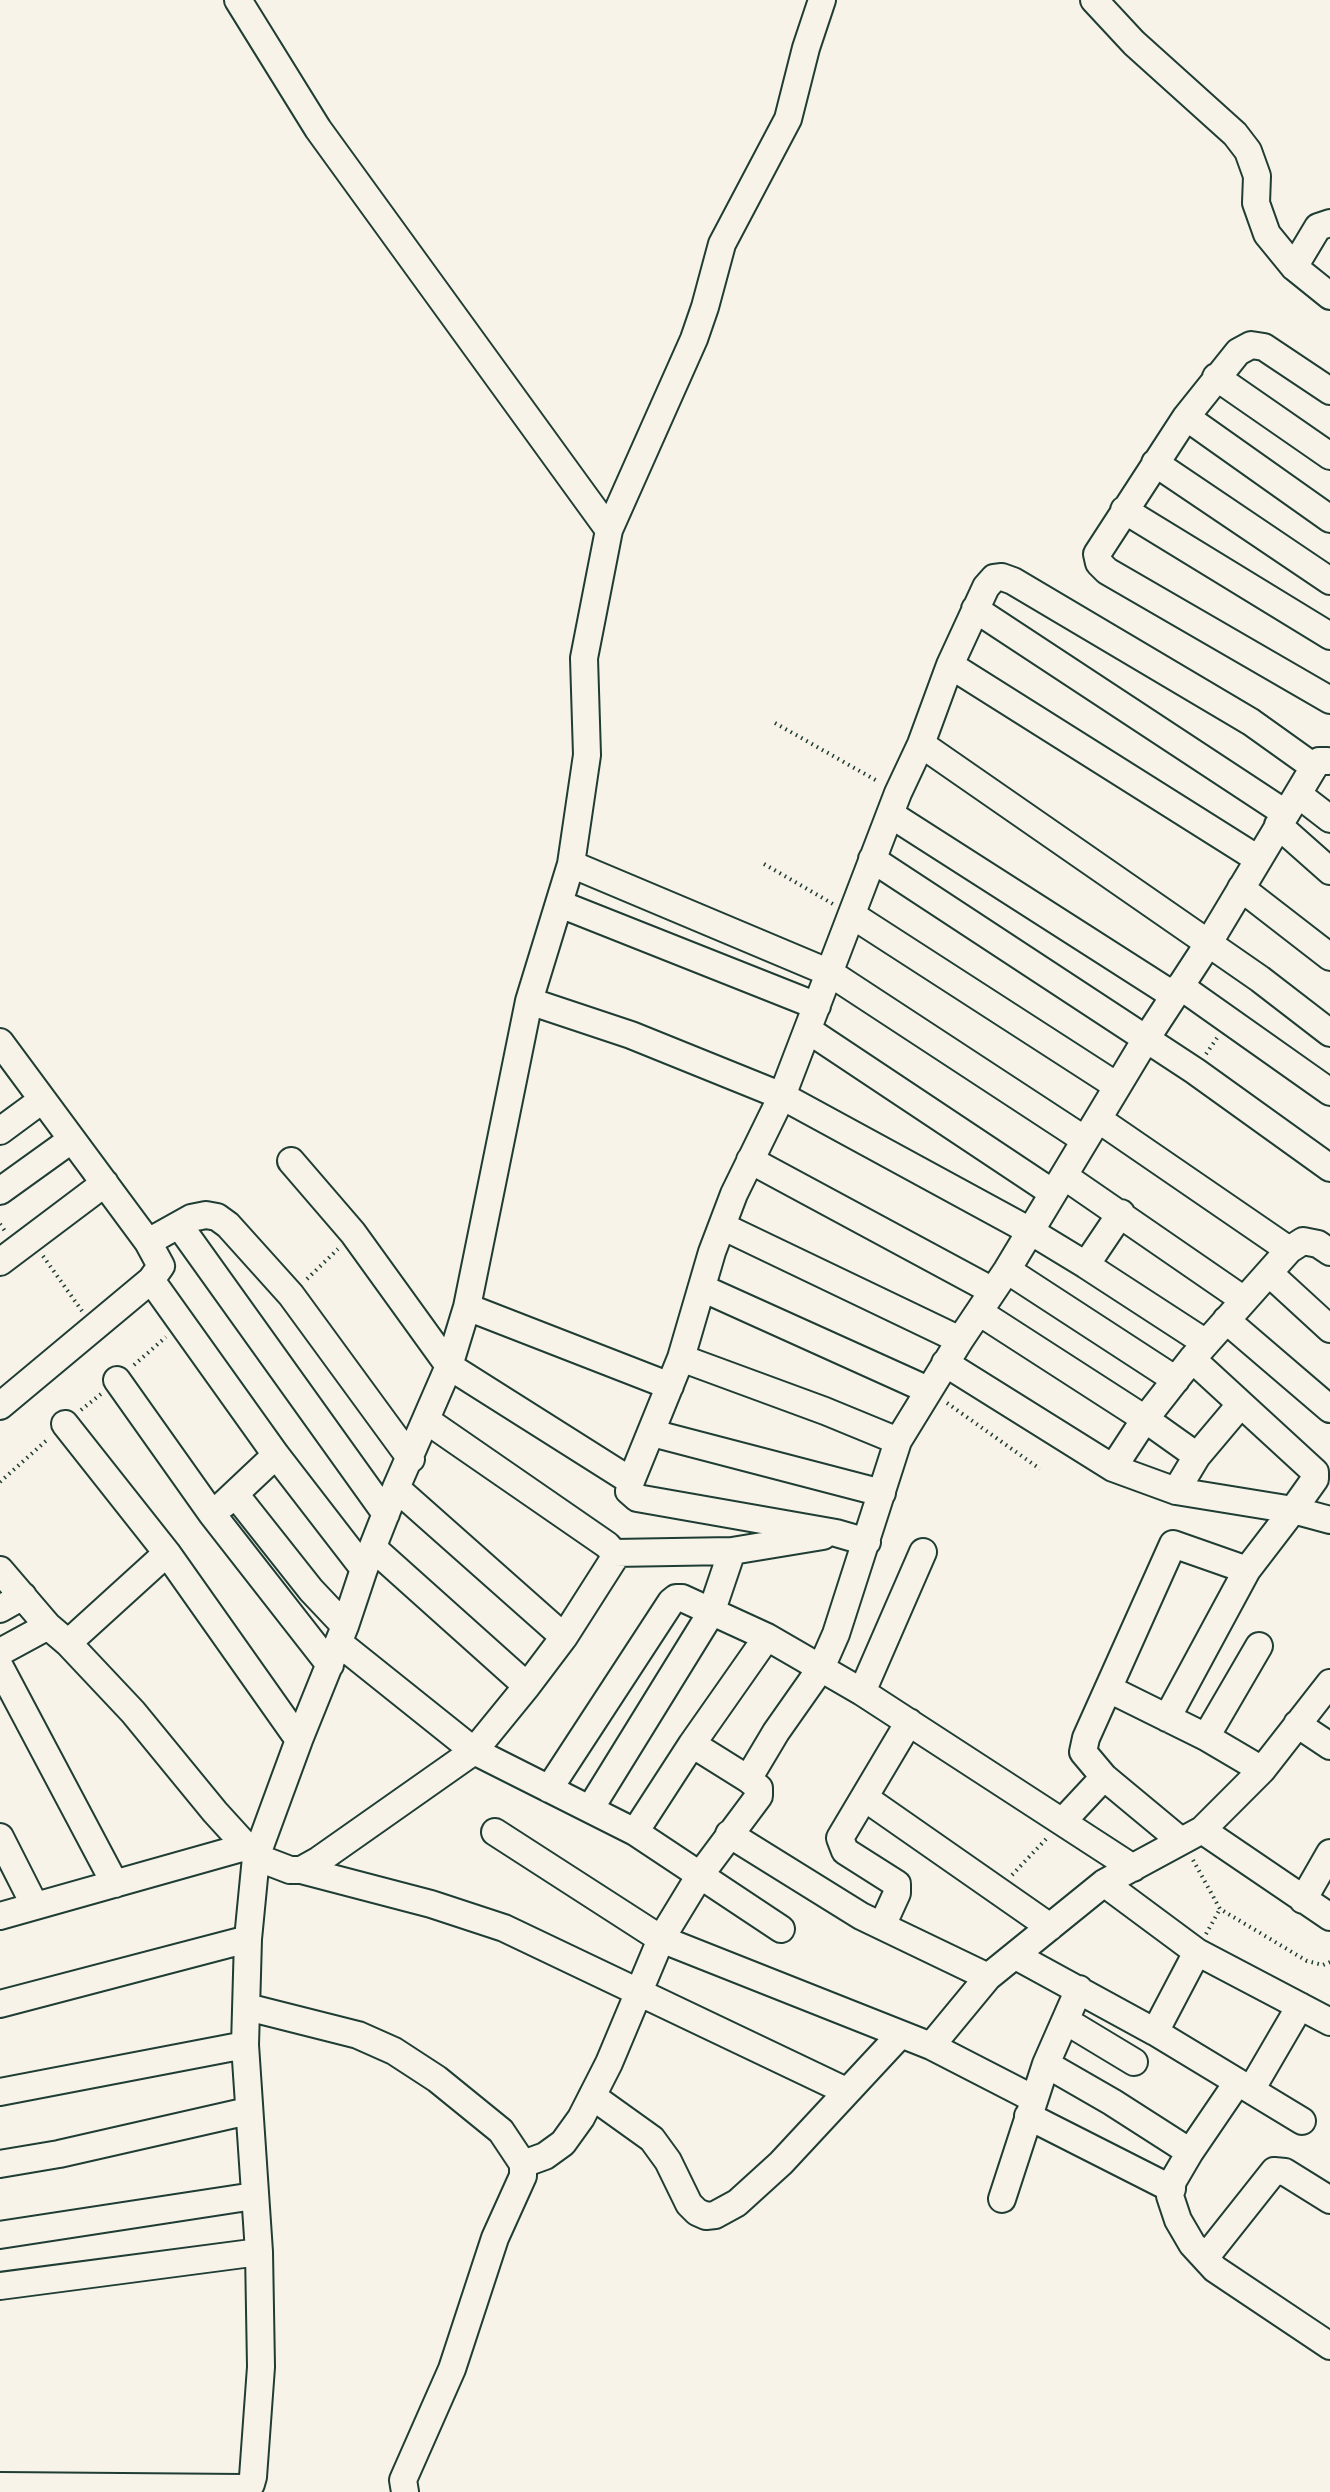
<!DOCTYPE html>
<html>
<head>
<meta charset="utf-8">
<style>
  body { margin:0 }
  canvas { display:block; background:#f7f3e8 }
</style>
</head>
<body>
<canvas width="1330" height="2492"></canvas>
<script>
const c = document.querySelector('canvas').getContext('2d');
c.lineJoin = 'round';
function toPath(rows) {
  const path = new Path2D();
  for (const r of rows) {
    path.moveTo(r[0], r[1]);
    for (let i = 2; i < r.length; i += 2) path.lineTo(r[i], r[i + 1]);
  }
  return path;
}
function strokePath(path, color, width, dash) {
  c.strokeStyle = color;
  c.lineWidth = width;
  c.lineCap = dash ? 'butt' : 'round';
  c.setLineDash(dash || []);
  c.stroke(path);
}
const minor = toPath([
  [238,0,318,129,609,530,584,658,587,755,571,864,529,1001,467,1307,449,1366,396,1488,364,1569,345,1626,299,1740,256,1857,290,1870,301,1870,319,1860,474,1751,527,1686,564,1637,615,1557,614,1553,607,1545,426,1420],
  [1094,0,1134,43,1235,134,1248,151,1257,176,1256,203,1267,234,1294,267,1330,296],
  [1294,267,1318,227,1330,223],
  [1216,377,1330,456],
  [1330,391,1264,347,1251,345,1238,352,1186,417,1097,554,1099,563,1107,571,1330,700],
  [1186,417,1330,519],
  [1155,463,1330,581],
  [1124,510,1330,636],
  [609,530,694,339,705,307,722,244,788,119,806,48,822,0],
  [975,609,1285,813],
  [950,665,1258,859],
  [921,744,1260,979,1330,1033],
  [1299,795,1330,819],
  [890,814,1173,995],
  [1278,825,1330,871],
  [872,859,1195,1071,1330,1168],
  [571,864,830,973,1085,1140],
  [1241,888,1330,957],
  [560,904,817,1006],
  [852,915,1117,1086],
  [1180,986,1330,1092],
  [529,1001,631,1035,782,1096,1030,1231,1086,1265,1206,1343],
  [808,1030,1053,1193],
  [0,1042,148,1242,161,1266,151,1280,0,1406],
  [1098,1119,1289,1250],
  [0,1131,42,1100],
  [750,1160,991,1290],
  [291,1161,353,1233,449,1366,631,1481],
  [1064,1176,1244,1300],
  [0,1191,71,1140],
  [179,1225,386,1514],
  [722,1226,960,1340],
  [148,1242,191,1218,206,1215,217,1217,228,1225,291,1295,411,1459],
  [0,1262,105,1183],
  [1086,1265,1121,1213],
  [1007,1270,1176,1380],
  [1269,1273,1330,1329],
  [151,1280,276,1455,364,1569],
  [702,1288,928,1390],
  [467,1307,670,1386],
  [979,1312,1145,1419,1197,1456],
  [1226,1320,1330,1409],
  [681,1358,825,1411,898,1441],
  [1192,1359,1315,1472,1315,1479,1293,1510,1330,1520],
  [945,1363,1113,1468,1176,1491,1293,1510,1247,1570,1167,1718],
  [117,1380,212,1514,330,1665],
  [65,1424,167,1553,299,1740],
  [652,1433,882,1493],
  [1113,1468,1145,1419,1192,1359,1289,1250,1303,1241,1318,1244,1330,1252],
  [396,1488,564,1637],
  [1176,1491,1197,1456,1240,1405],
  [235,1494,311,1590,345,1626],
  [224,1504,276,1455],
  [867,1542,836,1533,637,1498,629,1491,631,1481,681,1358,712,1252,734,1194,782,1096,898,793,921,744,950,665,986,587,994,578,1002,577,1013,581,1251,722,1314,767],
  [373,1548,527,1686],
  [614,1553,732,1551,823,1536],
  [0,1570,48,1626,68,1643,133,1712,215,1812,256,1857,248,1939,245,2045,259,2252,261,2367,253,2477,251,2484,243,2488,0,2486],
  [0,1609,23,1596],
  [68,1643,167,1553],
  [339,1643,474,1751,635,1832,781,1929],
  [0,1652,48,1626],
  [0,1667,115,1884],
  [1109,1689,1206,1737,1262,1770],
  [862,1692,923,1552],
  [1297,1724,1330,1746],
  [1206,1737,1259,1646],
  [748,1779,776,1732,821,1668,836,1634,898,1441,960,1340,1007,1270,1146,1039,1208,944,1314,767,1319,761,1327,761],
  [549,1789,671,1602,676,1598,682,1598,767,1637,862,1692,1133,1868],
  [865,1798,1050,1927],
  [590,1809,711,1613,732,1551],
  [1063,1821,1104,1777],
  [1202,1830,1330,1917],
  [495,1832,661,1939,931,2046,1034,2099],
  [635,1832,692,1744,767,1637],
  [729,1834,861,1916,988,1977],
  [0,1837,35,1906],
  [1181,1841,1104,1777,1083,1752,1086,1738,1173,1544,1247,1570],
  [301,1870,431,1904,504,1928,846,2091],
  [1104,1883,1197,1952,1330,2022],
  [1303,1900,1330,1853],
  [0,1916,245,1847],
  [882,1926,897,1893,897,1884,845,1851,840,1838,909,1722],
  [1016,1956,1155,2032,1302,2121],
  [0,2004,248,1939],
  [247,2007,358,2035,394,2051,437,2079,501,2131,523,2164,523,2176,495,2238,452,2369,403,2480,405,2492],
  [1066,2021,1134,2062],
  [1155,2032,1197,1952],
  [931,2046,988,1977,1104,1883,1202,1830,1262,1770,1330,1683],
  [1046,2064,1112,2102,1190,2152],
  [1237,2083,1190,2152,1173,2181,1170,2196,1178,2220,1192,2244,1215,2269,1330,2346],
  [1251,2090,1300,2006],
  [0,2092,245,2045],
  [592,2096,652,2139,668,2161,689,2204,697,2212,706,2216,715,2215,737,2203,781,2163,900,2035],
  [1028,2116,1172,2189],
  [0,2164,59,2154,248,2111],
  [523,2164,545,2156,563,2143,581,2118,609,2063,661,1939,700,1875,759,1796,759,1788,748,1779,692,1744],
  [1002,2199,1046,2064,1079,1989],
  [0,2235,254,2196],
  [1205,2258,1274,2171,1285,2172,1330,2200],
  [0,2286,259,2252]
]);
strokePath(minor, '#1f3d34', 30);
strokePath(toPath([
  [775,723,879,782],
  [764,864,833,904],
  [1206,1054,1217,1038],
  [0,1224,5,1231],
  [43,1256,82,1311],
  [307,1279,338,1249],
  [134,1365,166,1337],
  [947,1403,1040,1469],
  [81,1410,101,1394],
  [0,1482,48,1439],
  [1193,1860,1220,1909,1307,1961,1323,1965,1330,1962],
  [1012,1875,1048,1837],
  [1206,1934,1220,1909]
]), '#1f3d34', 4, [1.5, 4.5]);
strokePath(minor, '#f7f3e8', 26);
</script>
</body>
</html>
